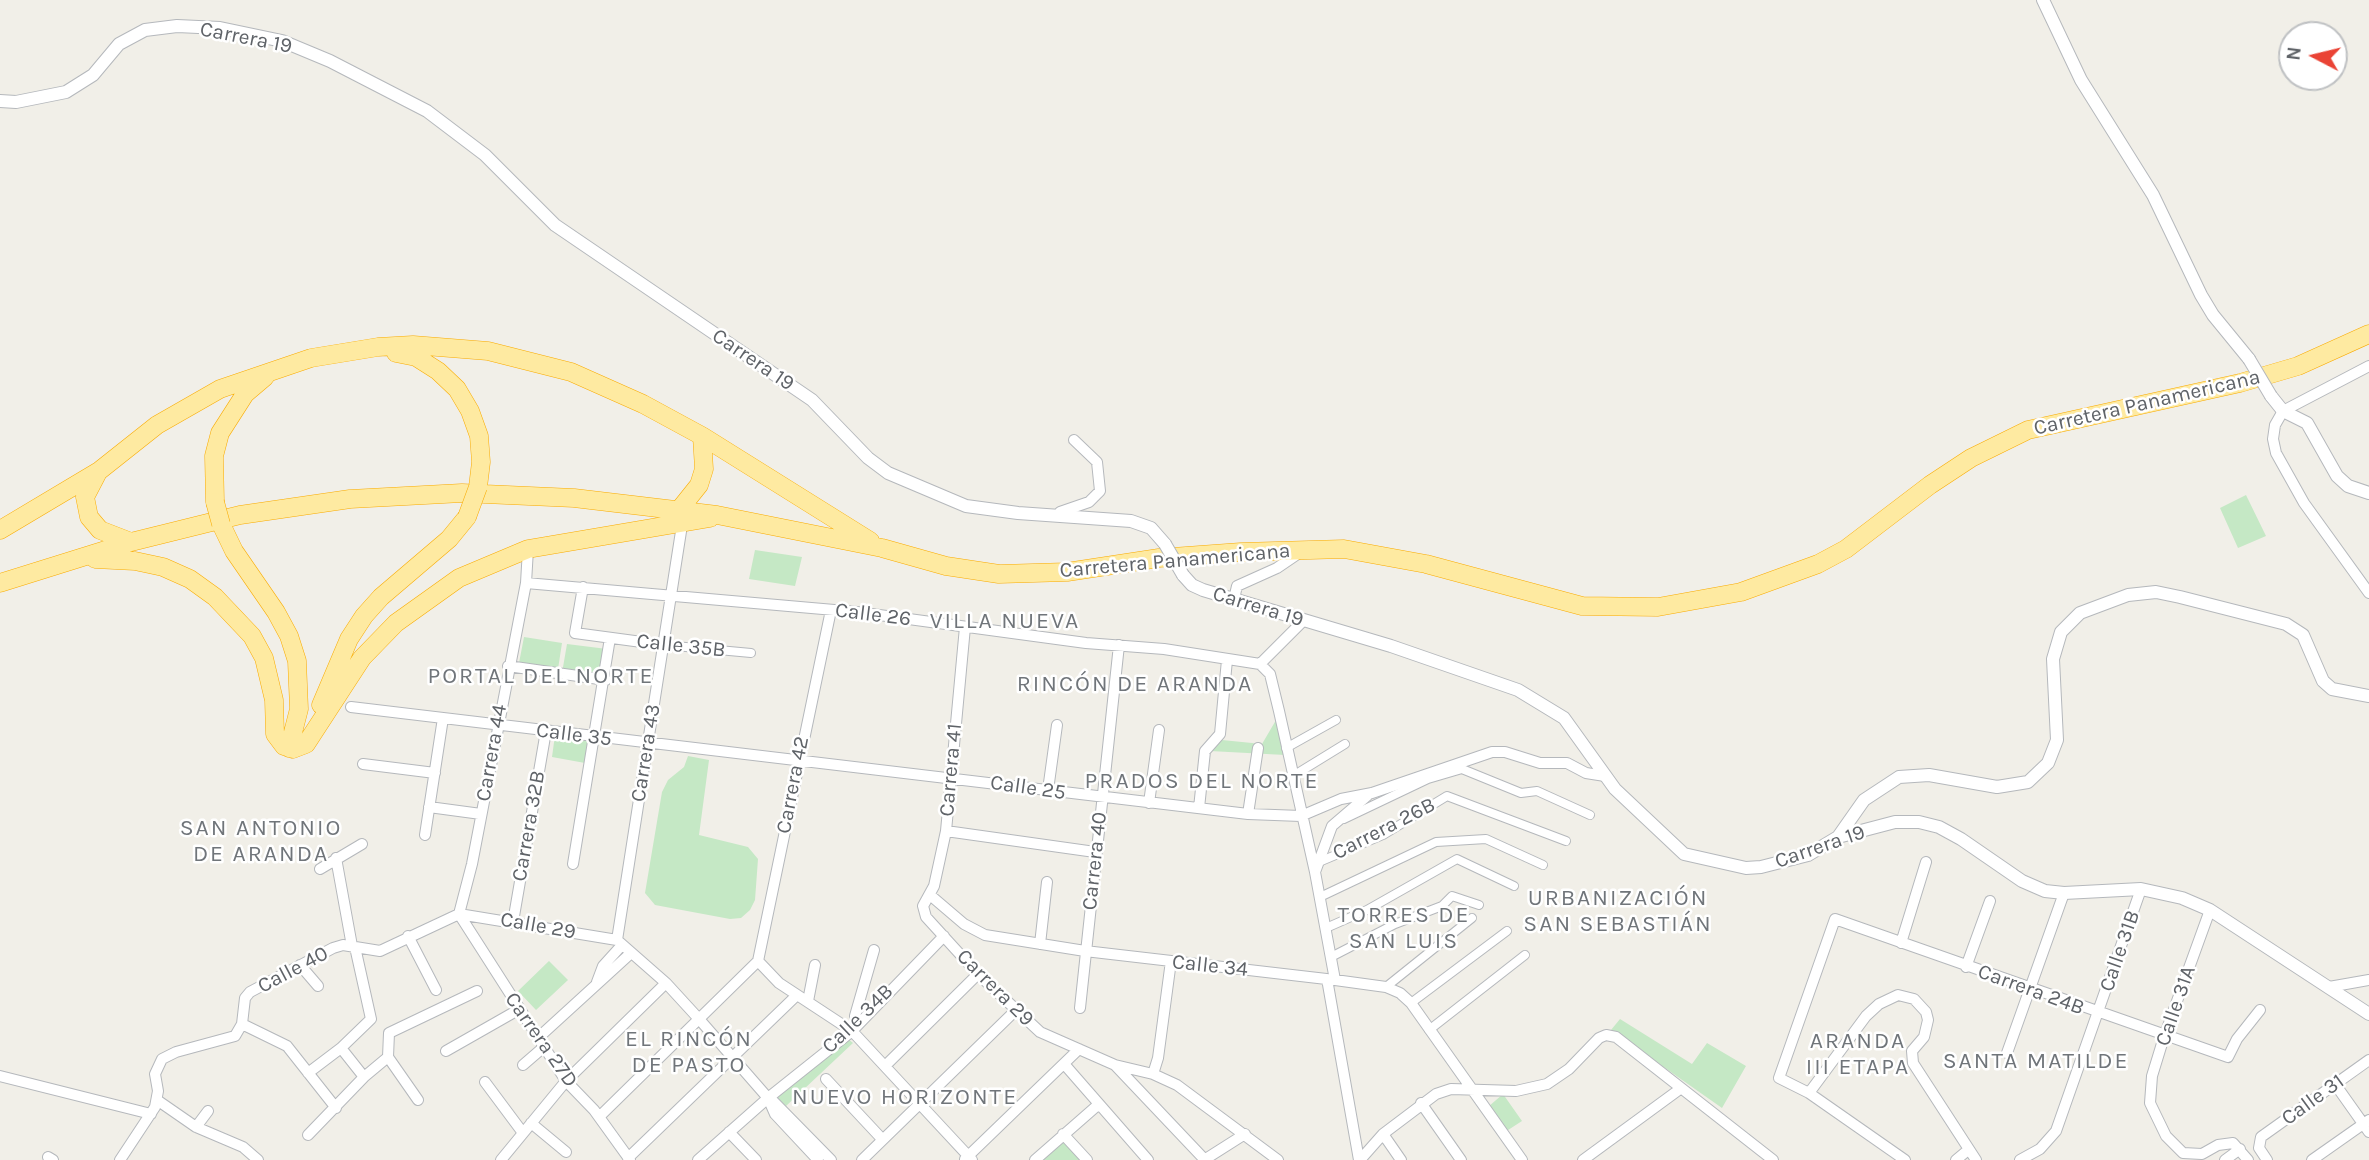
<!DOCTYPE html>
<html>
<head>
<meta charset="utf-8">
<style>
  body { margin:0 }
  #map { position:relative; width:2369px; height:1160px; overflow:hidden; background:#f1efe8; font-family:Karla,sans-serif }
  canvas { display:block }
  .north { position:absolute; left:2278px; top:21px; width:70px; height:70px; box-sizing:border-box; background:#fff; border:2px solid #bfc1c3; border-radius:50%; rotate:277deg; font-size:19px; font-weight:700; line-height:28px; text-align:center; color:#5f6368 }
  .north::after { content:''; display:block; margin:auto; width:24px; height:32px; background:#ea4335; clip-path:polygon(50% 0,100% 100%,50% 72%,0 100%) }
</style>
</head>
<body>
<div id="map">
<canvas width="2369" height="1160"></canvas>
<div class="north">N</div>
</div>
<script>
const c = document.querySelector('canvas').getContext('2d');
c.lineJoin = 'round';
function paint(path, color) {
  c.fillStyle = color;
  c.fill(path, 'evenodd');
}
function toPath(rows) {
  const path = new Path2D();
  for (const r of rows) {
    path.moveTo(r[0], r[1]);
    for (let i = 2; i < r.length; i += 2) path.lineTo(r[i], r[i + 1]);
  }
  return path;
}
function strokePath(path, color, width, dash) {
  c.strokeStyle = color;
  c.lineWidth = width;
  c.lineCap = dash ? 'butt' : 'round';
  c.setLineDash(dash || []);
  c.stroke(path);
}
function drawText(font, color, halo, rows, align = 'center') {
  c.font = font + ' Karla,sans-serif';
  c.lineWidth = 5;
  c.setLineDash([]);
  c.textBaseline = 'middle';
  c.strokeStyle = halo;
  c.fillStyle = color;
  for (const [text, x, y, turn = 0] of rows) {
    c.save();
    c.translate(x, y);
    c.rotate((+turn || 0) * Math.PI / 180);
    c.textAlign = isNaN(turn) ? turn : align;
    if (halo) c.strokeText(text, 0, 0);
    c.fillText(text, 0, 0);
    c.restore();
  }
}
paint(toPath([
  [2246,495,2266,536,2238,548,2220,508],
  [755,550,802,557,795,586,749,579],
  [524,637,562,643,558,669,519,663],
  [567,644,607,649,604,678,562,673],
  [1279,715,1285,755,1210,751,1210,747,1222,740,1262,744],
  [555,735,588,741,585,763,552,757],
  [688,756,709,760,699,835,748,847,758,859,755,900,750,910,741,918,730,919,655,905,645,893,662,792,668,780,684,767],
  [549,961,568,980,536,1010,518,991],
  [1620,1019,1692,1064,1707,1043,1746,1066,1722,1108,1611,1030],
  [848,1039,853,1043,786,1106,776,1096],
  [1503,1094,1522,1121,1505,1132,1488,1107],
  [1063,1139,1082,1160,1041,1160]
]), '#c5e8c5');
const pedestrian = toPath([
  [664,645,751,653],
  [1286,748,1336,720],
  [1293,776,1345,744],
  [1344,819,1428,779,1462,769,1521,793,1537,791,1590,815],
  [1319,862,1383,835,1447,796,1566,841],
  [1320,897,1436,842,1486,839,1543,865],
  [1326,928,1367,910,1457,859,1514,886],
  [1331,957,1395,924,1442,906,1452,896,1479,905],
  [1386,987,1472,918],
  [1411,1003,1507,931],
  [1429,1030,1525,955]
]);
const minor = toPath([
  [2369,366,2283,411,2275,425,2273,439,2276,453,2304,503,2369,593],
  [1060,512,1089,502,1100,491,1097,462,1074,440],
  [526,583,857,612,1086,643,1164,649,1260,664],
  [583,587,575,633,664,645],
  [1234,599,1237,586,1277,568,1299,553],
  [965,627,946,831,934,886,923,906,926,917,978,974,1040,1032,1115,1065,1153,1074,1177,1085,1278,1160],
  [1260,664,1270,674,1279,711,1315,872,1335,980],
  [1260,664,1303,621],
  [508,666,606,680],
  [351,707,1248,814,1301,816,1341,799,1372,793,1492,752,1505,752,1540,763,1567,763,1586,773,1605,776],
  [363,764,435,773],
  [1048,790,1057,725],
  [1149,803,1159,730],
  [429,807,481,814],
  [1199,808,1205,751,1220,734,1227,660],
  [1248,814,1258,748],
  [946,831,1095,852],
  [425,835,443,718],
  [336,858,352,946],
  [573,864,610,638],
  [320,869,362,844],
  [1315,872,1332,826,1367,796],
  [930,895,964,924,985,935,1085,951,1335,980,1386,987,1400,993,1411,1003,1522,1160],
  [2210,910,2164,1037,2152,1076,2150,1103,2166,1136,2183,1153,2202,1154,2218,1145,2233,1143,2248,1160],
  [459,914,472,864,526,583,528,549],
  [459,914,566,1081,594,1110,630,1160],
  [459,914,617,940],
  [513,922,546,731],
  [408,936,436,990],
  [617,940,682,525],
  [617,940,666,983,699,1019,768,1098,775,1114,818,1160],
  [1901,943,1926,862],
  [1040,944,1047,882],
  [355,947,371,1019,341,1048,364,1077],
  [758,961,831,610],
  [758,961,779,983,852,1031,972,1160],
  [300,965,318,986],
  [1966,967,1990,901],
  [1327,979,1359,1160],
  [597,982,603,966,622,945],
  [2329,987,2369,980],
  [808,1001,815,965],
  [1080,1008,1119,645],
  [242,1024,287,1046,336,1108],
  [857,1025,855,1016,874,950],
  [539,1037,631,953],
  [446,1051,518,1010],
  [2007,1053,2064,893],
  [388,1057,418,1100],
  [523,1065,545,1046],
  [1065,1065,1148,1160],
  [1115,1065,1205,1160],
  [885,1066,978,974],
  [308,1073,341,1048],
  [1153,1074,1158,1058,1171,961],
  [0,1076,151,1114],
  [826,1079,882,1139],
  [485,1082,523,1133],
  [2335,1084,2369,1132],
  [1809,1093,1866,1016,1879,1004,1898,995,1914,999,1926,1012,1928,1020,1924,1037,1912,1051,1913,1063,1976,1160],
  [771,1099,831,1160],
  [157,1100,196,1127,243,1147,258,1160],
  [1421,1103,1461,1160],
  [599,1117,758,961],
  [531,1123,566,1152],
  [196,1127,208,1111],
  [729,1132,756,1160],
  [1063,1134,1087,1160],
  [1383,1134,1401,1160],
  [308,1135,364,1077,388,1057,389,1033,477,991],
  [48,1157,53,1160],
  [628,1158,797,995],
  [965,1159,1079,1049],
  [120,1160,155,1107,158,1091,155,1074,162,1059,176,1052,235,1036,242,1024,245,998,250,992,333,948,343,945,380,951,459,914],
  [501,1160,566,1081,666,983],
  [698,1160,768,1098,852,1031,944,936],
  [862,1160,1015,1011],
  [1035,1160,1099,1104],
  [1204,1160,1245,1134],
  [1360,1160,1383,1134,1436,1094,1451,1089,1516,1091,1547,1084,1569,1069,1599,1038,1606,1035,1616,1037,1773,1160],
  [1583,1160,1680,1089],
  [1905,1160,1809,1093,1779,1078,1835,919,2228,1057,2237,1039,2260,1010],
  [1956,1160,1968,1150],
  [2020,1160,2040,1149,2056,1131,2141,889],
  [2225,1160,2240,1149],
  [2267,1160,2259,1148,2261,1137,2369,1060],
  [2312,1160,2369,1120]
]);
const tertiary = toPath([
  [2043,0,2081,80,2153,195,2201,295,2213,315,2249,359],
  [0,101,16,102,66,92,93,75,119,44,145,30,177,26,220,28,282,41,330,61,427,111,485,155,555,225,812,400,868,458,888,473,966,506,1018,513,1131,521,1151,528,1165,544],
  [2271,396,2283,411,2307,423,2337,476,2348,486,2369,493],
  [1183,575,1192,585,1203,590,1391,646,1518,690,1564,718,1615,789,1684,854,1746,868,1761,867,1808,855,1838,837,1895,822,1919,822,1939,827,1961,839,2022,881,2045,891,2064,893,2141,889,2182,898,2210,910,2369,1014],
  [1838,837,1864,800,1899,777,1929,775,1997,787,2028,782,2048,763,2057,740,2053,659,2061,632,2080,613,2128,595,2156,592,2180,597,2286,624,2303,635,2323,681,2332,689,2369,696]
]);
const trunk = toPath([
  [396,353,416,357,438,371,457,389,470,411,479,436,481,462,478,487],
  [97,474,85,497,89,517,100,530,131,542],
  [215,502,214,456,220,433,245,394,265,377],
  [679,510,699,485,704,469,702,436],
  [221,524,234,551,276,612,289,636,297,661,299,709,289,748],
  [0,530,99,471,157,425,220,389,311,358,378,347,413,345,488,351,571,372,643,404,702,436,870,541],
  [95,559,135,561,163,567,190,579,215,597,252,636,264,658,274,700,275,734,284,746,293,749,306,744,362,658,396,623,459,578,528,549,710,518],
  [0,583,131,542,240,515,350,499,462,493,574,498,717,515,882,548,946,566,999,574,1067,572,1159,558,1241,552,1344,549,1426,564,1582,606,1658,607,1741,592,1818,564,1846,549,1930,485,1971,458,2028,430,2240,383,2298,366,2369,334],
  [321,705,349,639,364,616,381,597,449,539,467,517]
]);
strokePath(pedestrian, '#b5b8bc', 10);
strokePath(minor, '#b5b8bc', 12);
strokePath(tertiary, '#b5b8bc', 14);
strokePath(trunk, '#f9ab00', 19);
strokePath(pedestrian, '#fff', 8);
strokePath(minor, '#fff', 10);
strokePath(tertiary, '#fff', 12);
strokePath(trunk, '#feeaa1', 18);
const tertiaryBridge = toPath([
  [2249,359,2271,396],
  [1165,544,1183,575]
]);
const trunkBridge = toPath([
  [215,502,221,524],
  [467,517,478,487]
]);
strokePath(tertiaryBridge, '#b5b8bc', 14, []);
strokePath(trunkBridge, '#f9ab00', 19, []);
strokePath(tertiaryBridge, '#fff', 12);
strokePath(trunkBridge, '#feeaa1', 18);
drawText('21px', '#5f6368', '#fff', [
  ["Carrera 19",246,38,11],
  ["Carrera 19",753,360,34],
  ["Carretera Panamericana",2147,403,-13],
  ["Carretera Panamericana",1175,561,-5],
  ["Carrera 19",1258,607,17],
  ["Calle 26",873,615,7],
  ["Calle 35B",681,646,6],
  ["Calle 35",574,735,7],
  ["Carrera 44",492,753,-80],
  ["Carrera 43",646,753,-81],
  ["Carrera 41",951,770,-85],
  ["Carrera 42",793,785,-79],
  ["Calle 25",1028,788,8],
  ["Carrera 32B",529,826,-80],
  ["Carrera 26B",1384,829,-27],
  ["Carrera 19",1820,847,-19],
  ["Carrera 40",1095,861,-84],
  ["Calle 29",538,926,10],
  ["Calle 31B",2120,951,-71],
  ["Calle 34",1210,966,6],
  ["Calle 40",293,970,-28],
  ["Carrera 29",995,988,45],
  ["Carrera 24B",2031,990,20],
  ["Calle 31A",2176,1006,-71],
  ["Calle 34B",858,1019,-44],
  ["Carrera 27D",541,1040,55],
  ["Calle 31",2313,1100,-36]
]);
c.letterSpacing = '2px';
drawText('23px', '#70757a', '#fff', [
  ["VILLA NUEVA",1005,621],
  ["PORTAL DEL NORTE",541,676],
  ["RINCÓN DE ARANDA",1135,684],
  ["PRADOS DEL NORTE",1202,781],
  ["SAN ANTONIO",261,828],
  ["DE ARANDA",261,854],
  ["URBANIZACIÓN",1618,898],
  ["SAN SEBASTIÁN",1618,924],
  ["TORRES DE",1404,915],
  ["SAN LUIS",1404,941],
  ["EL RINCÓN",689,1039],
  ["DE PASTO",689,1065],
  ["ARANDA",1858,1041],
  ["III ETAPA",1858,1067],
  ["SANTA MATILDE",2036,1061],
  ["NUEVO HORIZONTE",905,1097]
]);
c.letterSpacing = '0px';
</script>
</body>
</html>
